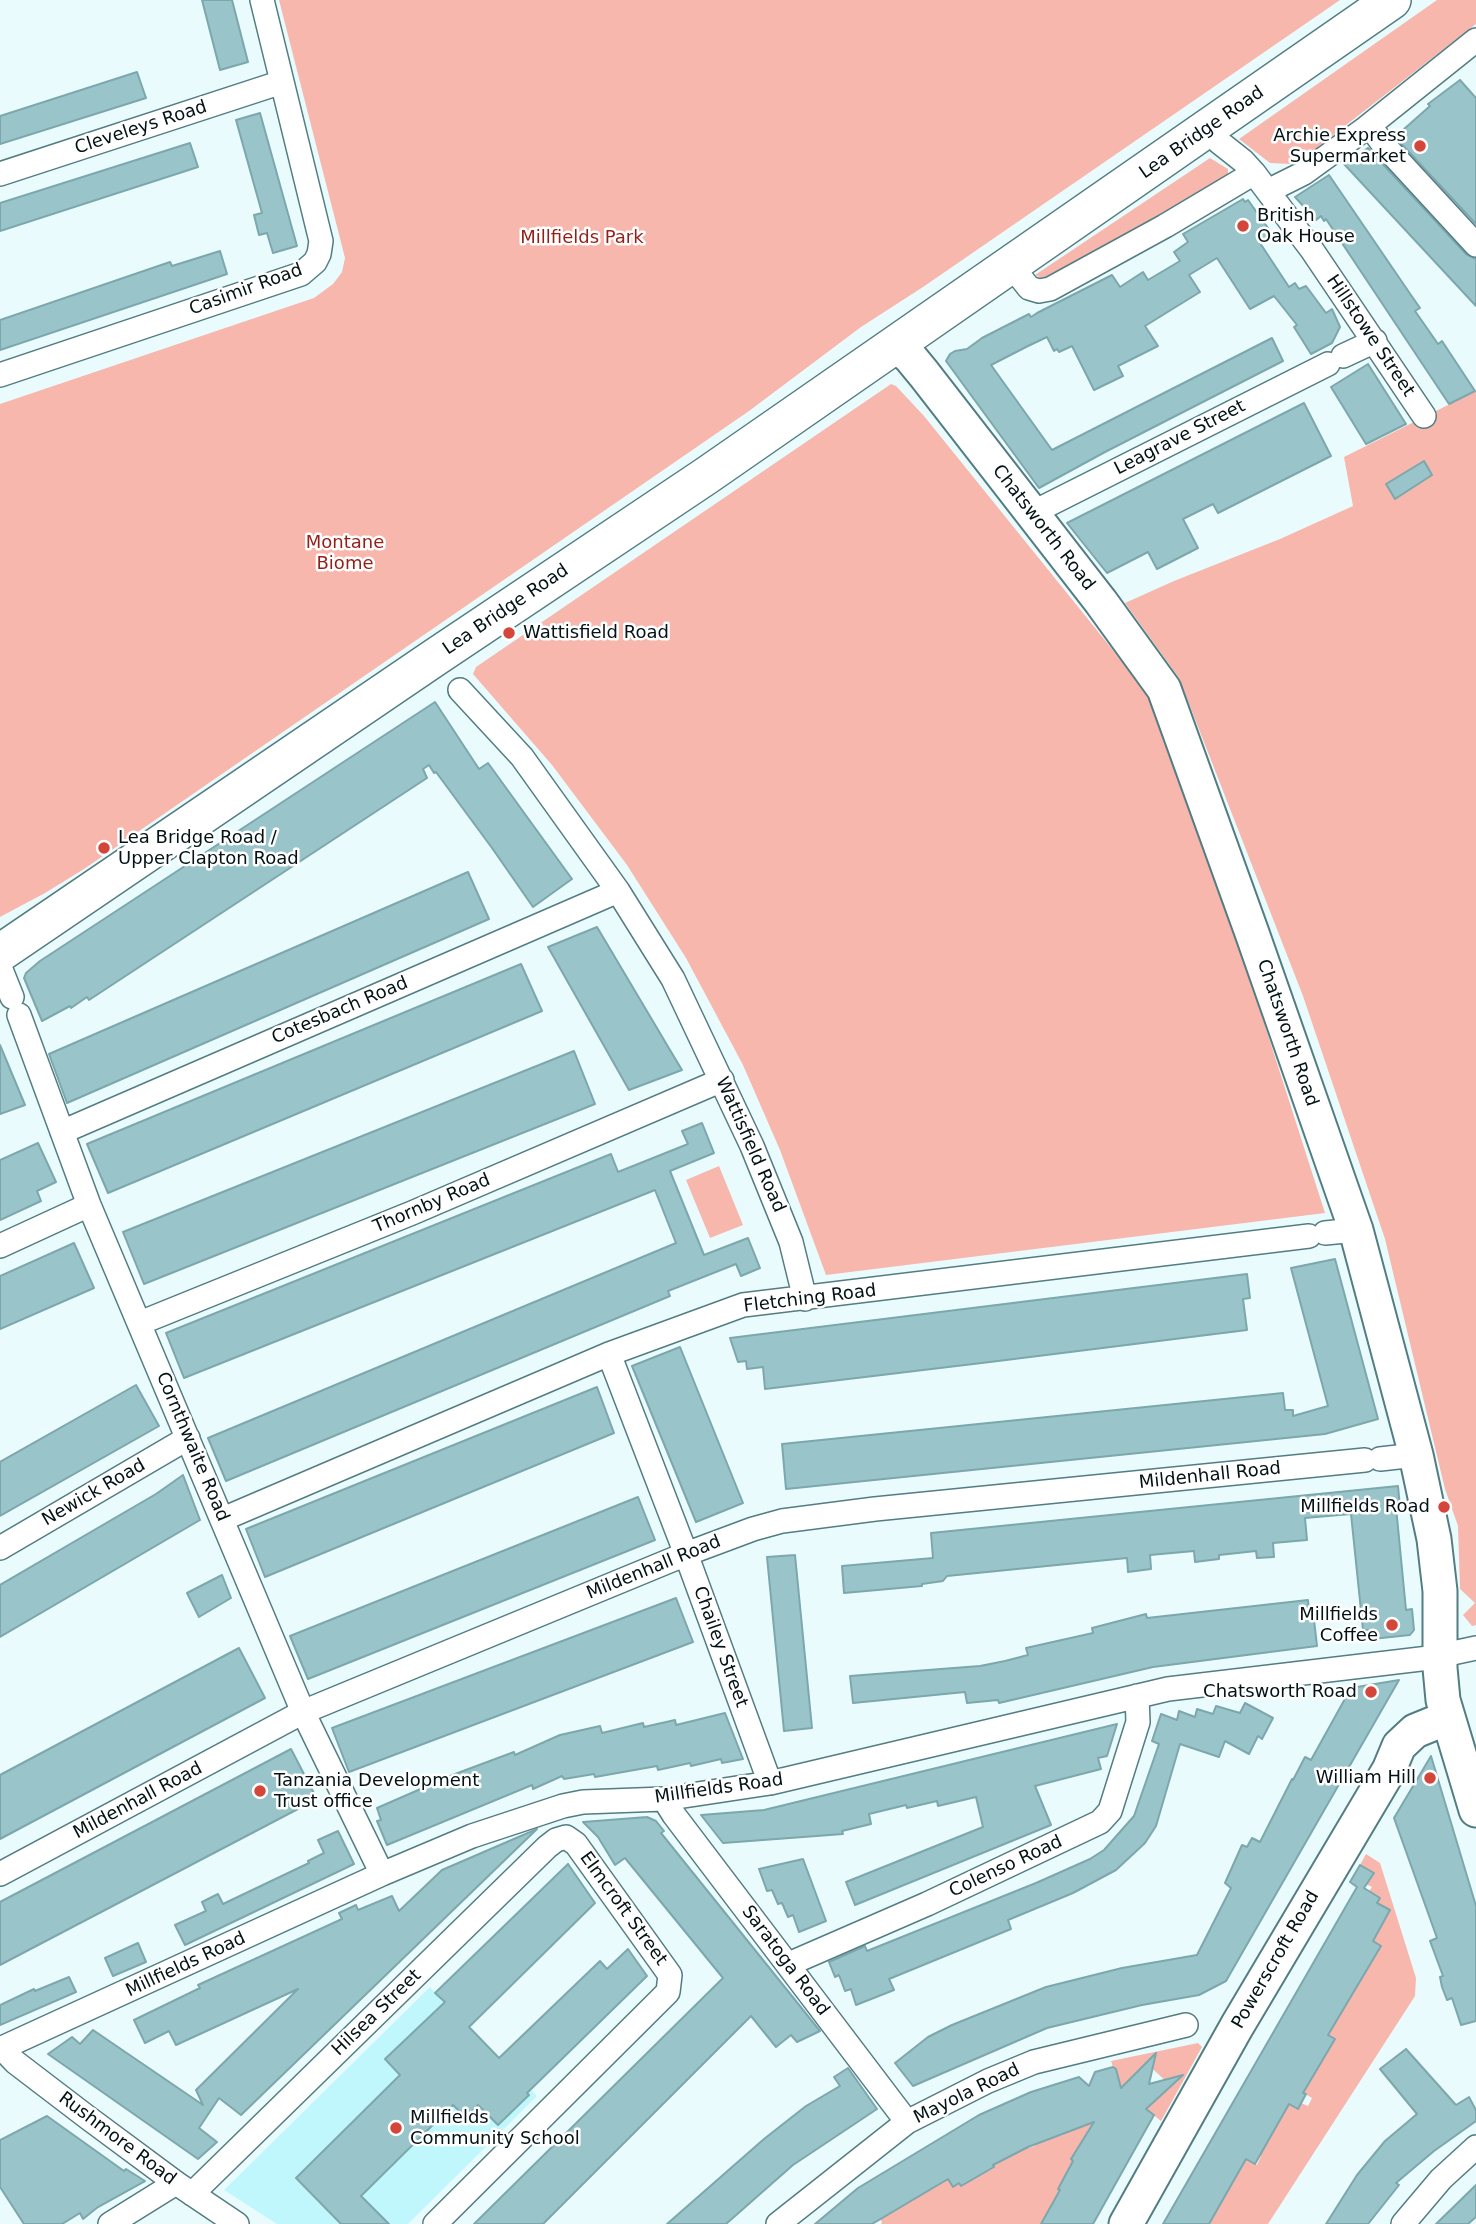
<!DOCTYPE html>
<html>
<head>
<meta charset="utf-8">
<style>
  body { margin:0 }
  canvas { display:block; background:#eafbfd }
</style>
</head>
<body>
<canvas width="1476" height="2224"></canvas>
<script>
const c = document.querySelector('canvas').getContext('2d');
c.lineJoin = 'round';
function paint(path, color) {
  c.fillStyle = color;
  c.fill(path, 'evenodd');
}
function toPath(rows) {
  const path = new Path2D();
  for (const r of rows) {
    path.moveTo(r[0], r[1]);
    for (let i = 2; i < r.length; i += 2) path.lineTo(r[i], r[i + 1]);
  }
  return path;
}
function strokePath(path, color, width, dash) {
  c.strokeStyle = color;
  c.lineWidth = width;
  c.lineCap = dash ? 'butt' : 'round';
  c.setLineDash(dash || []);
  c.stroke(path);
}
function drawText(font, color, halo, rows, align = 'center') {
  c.font = font + ' "DejaVu Sans",sans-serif';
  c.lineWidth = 5;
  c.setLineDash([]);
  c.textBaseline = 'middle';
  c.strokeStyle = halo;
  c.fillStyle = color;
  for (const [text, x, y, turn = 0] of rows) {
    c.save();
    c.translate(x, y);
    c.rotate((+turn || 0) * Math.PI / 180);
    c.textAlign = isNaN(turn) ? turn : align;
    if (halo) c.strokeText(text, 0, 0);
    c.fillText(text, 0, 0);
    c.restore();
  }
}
paint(toPath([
  [430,1987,537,2096,408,2224,277,2224,224,2190]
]), '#bff7fd');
paint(toPath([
  [279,0,1340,0,923,287,861,327,749,411,84,869,45,893,0,917,0,404,314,298,333,284,342,272,345,258],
  [1437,0,1476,0,1476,24,1305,157,1290,164,1270,163,1239,139],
  [1210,158,1228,169,1228,175,1118,240,1044,279,1035,275],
  [891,384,896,386,924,416,1150,696,1242,954,1325,1213,826,1275,780,1150,743,1065,686,958,627,865,552,765,473,674,476,667],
  [1476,391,1476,1625,1472,1626,1463,1615,1475,1603,1460,1589,1458,1526,1445,1489,1385,1239,1303,996,1179,678,1125,603,1174,581,1280,539,1353,506,1344,457],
  [719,1166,743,1225,710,1238,686,1180],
  [1366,1854,1380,1863,1416,1978,1415,1996,1268,2224,1210,2224,1200,2217,1215,2213,1226,2195,1213,2188,1212,2140,1257,2165,1261,2156,1238,2143,1256,2142,1265,2147,1272,2135,1279,2099,1297,2109,1301,2103,1308,2106,1312,2098,1289,2084,1306,2023,1369,1967,1381,1946,1360,1934,1379,1930,1390,1911,1377,1903,1380,1898,1369,1891,1372,1887,1364,1883,1371,1871,1360,1865],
  [1198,2043,1202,2047,1161,2121,1141,2105,1155,2101,1169,2087,1168,2083,1146,2063,1131,2077,1071,2159,1074,2161,1058,2188,1060,2190,1043,2224,881,2224,882,2222,873,2209,941,2168,953,2186,959,2183,961,2186,987,2169,989,2171,994,2168,994,2165,998,2162,993,2140,1003,2160,1006,2158,1004,2153,1026,2142,1029,2148,1035,2146,1033,2139,1053,2131,1056,2137,1063,2135,1061,2128,1081,2121,1083,2127,1086,2126,1079,2102,1114,2070,1111,2061]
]), '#f7b7ad');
const building = toPath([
  [202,0,232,0,248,62,220,70,202,0],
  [137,72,146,98,0,144,0,116,137,72],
  [1460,80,1476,98,1476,224,1395,137,1430,106,1428,104,1460,80],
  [260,113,297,246,273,253,267,233,259,235,254,215,262,213,236,120,260,113],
  [190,143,198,167,0,231,0,203,190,143],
  [1368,148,1466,254,1476,259,1476,306,1344,164,1368,148],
  [1329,175,1413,298,1420,308,1415,311,1438,344,1442,341,1475,391,1449,404,1326,219,1324,221,1321,216,1316,220,1295,197,1329,175],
  [1243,199,1245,202,1248,200,1273,235,1260,243,1289,287,1295,283,1299,289,1306,286,1326,313,1332,309,1340,327,1332,343,1311,354,1294,327,1297,325,1274,296,1250,309,1217,258,1189,275,1200,292,1145,326,1158,346,1118,366,1123,376,1094,390,1072,346,1059,352,1057,349,1054,351,1047,337,1028,346,991,365,1052,450,1272,338,1283,361,1105,452,1039,488,946,361,950,354,955,351,967,349,982,338,1029,314,1031,317,1037,313,1112,275,1120,287,1143,272,1148,280,1180,261,1174,252,1188,242,1183,234,1243,199],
  [220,251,227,274,0,350,0,320,170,262,172,266,220,251],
  [1368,364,1406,424,1366,444,1331,387,1368,364],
  [1304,403,1331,456,1218,513,1213,504,1183,519,1198,548,1157,569,1148,552,1107,573,1067,523,1304,403],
  [1424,461,1432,475,1395,499,1386,484,1424,461],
  [435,702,479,769,488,763,572,879,533,907,492,848,436,772,434,773,429,765,423,769,427,778,89,1000,87,997,71,1008,70,1006,42,1021,24,978,26,973,40,961,435,702],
  [468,872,489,919,67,1103,49,1054,468,872],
  [597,927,670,1050,682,1070,629,1090,548,947,597,927],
  [521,964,542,1011,108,1193,87,1144,521,964],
  [0,1045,25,1105,0,1114,0,1045],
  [574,1051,595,1104,144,1284,123,1232,574,1051],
  [702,1123,714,1153,670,1171,704,1255,748,1238,760,1268,741,1276,736,1264,668,1291,670,1296,226,1481,208,1438,676,1243,655,1190,184,1378,166,1333,611,1154,618,1172,688,1144,682,1131,702,1123],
  [38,1143,56,1182,37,1191,41,1201,0,1220,0,1160,38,1143],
  [74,1243,94,1288,0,1329,0,1276,74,1243],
  [1335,1259,1378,1419,1325,1434,786,1489,782,1444,1283,1393,1285,1410,1293,1410,1293,1416,1328,1406,1291,1268,1335,1259],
  [1247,1274,1250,1298,1243,1299,1247,1330,990,1362,765,1389,763,1367,747,1369,746,1361,738,1362,730,1338,1247,1274],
  [680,1347,743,1503,696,1522,632,1366,680,1347],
  [136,1385,159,1426,0,1516,0,1462,136,1385],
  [597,1387,614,1433,265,1577,246,1529,597,1387],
  [183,1475,200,1520,0,1637,0,1585,156,1494,183,1475],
  [1398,1486,1400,1507,1396,1507,1406,1610,1412,1609,1414,1630,1410,1635,1372,1639,1371,1630,1363,1630,1351,1514,1305,1518,1307,1540,1273,1543,1274,1557,1257,1558,1256,1551,1219,1555,1219,1559,1195,1562,1194,1551,1150,1555,1151,1569,1128,1572,1127,1558,947,1576,943,1581,922,1584,922,1586,844,1593,842,1566,933,1558,931,1533,1398,1486],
  [638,1497,655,1540,308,1679,290,1636,638,1497],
  [795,1555,812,1728,784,1731,767,1557,795,1555],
  [222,1575,231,1598,199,1617,187,1593,222,1575],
  [676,1598,693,1642,349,1772,332,1728,676,1598],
  [1308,1600,1310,1621,1314,1620,1317,1646,1153,1667,999,1703,998,1700,967,1703,965,1692,853,1703,850,1676,980,1666,1005,1661,1028,1655,1026,1648,1093,1633,1092,1628,1146,1614,1147,1618,1308,1600],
  [239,1648,265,1698,0,1839,0,1775,239,1648],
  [1399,1680,1226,1981,1199,1995,1142,2005,1047,2028,913,2086,895,2063,928,2037,952,2025,1046,1987,1122,1968,1197,1955,1231,1888,1225,1883,1242,1845,1247,1847,1252,1838,1260,1842,1292,1779,1293,1780,1305,1757,1311,1760,1351,1688,1399,1680],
  [1245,1703,1273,1718,1262,1739,1258,1736,1249,1754,1225,1741,1219,1757,1180,1744,1156,1826,1145,1843,1116,1870,1073,1893,1008,1920,1011,1929,889,1979,894,1990,856,2005,851,1989,845,1991,839,1975,835,1977,829,1962,865,1946,867,1951,1036,1883,1090,1859,1104,1850,1134,1816,1159,1744,1152,1741,1161,1714,1177,1720,1179,1711,1195,1717,1197,1709,1213,1714,1216,1706,1240,1713,1245,1703],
  [725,1713,743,1759,722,1763,721,1759,691,1766,690,1763,658,1770,657,1766,595,1777,594,1774,564,1779,562,1776,533,1789,532,1785,387,1845,377,1821,381,1820,377,1808,455,1774,514,1752,515,1755,560,1735,600,1726,602,1733,643,1723,644,1727,675,1720,676,1725,725,1713],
  [1117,1724,1107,1756,1098,1758,1101,1769,1035,1786,1051,1825,855,1905,846,1882,983,1827,976,1797,938,1806,937,1801,907,1808,906,1805,869,1814,871,1824,842,1831,843,1834,723,1843,701,1815,764,1810,1117,1724],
  [291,1749,317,1799,0,1965,0,1902,291,1749],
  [1431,1756,1476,1906,1476,2021,1461,2025,1452,1998,1447,2000,1442,1987,1440,1977,1443,1976,1430,1941,1437,1938,1394,1818,1431,1756],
  [647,1817,656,1821,664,1831,661,1833,820,2031,797,2042,791,2035,776,2047,751,2016,543,2224,474,2224,723,1978,625,1858,615,1865,598,1837,583,1822,647,1817],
  [537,1829,241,2115,219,2098,199,2128,217,2142,198,2159,48,2054,72,2037,80,2044,93,2030,203,2105,196,2090,298,1989,176,2045,169,2031,145,2043,134,2020,200,1988,198,1985,342,1919,339,1913,356,1905,358,1910,392,1896,399,1911,442,1870,537,1829],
  [338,1831,354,1864,185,1945,175,1925,206,1911,202,1902,218,1894,223,1904,309,1863,308,1861,324,1853,318,1840,338,1831],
  [803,1859,826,1921,799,1932,793,1915,788,1917,782,1903,778,1904,772,1890,767,1891,759,1869,803,1859],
  [568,1864,595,1903,469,2027,499,2058,600,1961,607,1969,628,1949,647,1976,527,2093,529,2095,498,2125,478,2105,466,2118,453,2105,361,2196,389,2224,341,2224,296,2178,400,2075,385,2059,445,2002,435,1993,568,1864],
  [1360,1865,1374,1873,1364,1888,1380,1898,1377,1903,1390,1910,1373,1941,1381,1946,1328,2035,1335,2039,1303,2093,1306,2094,1298,2109,1289,2104,1255,2164,1246,2159,1209,2224,1163,2224,1357,1887,1350,1882,1360,1865],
  [138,1943,146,1962,113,1976,105,1958,138,1943],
  [69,1977,76,1992,0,2025,0,2005,34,1989,35,1991,69,1977],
  [1406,2049,1456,2105,1469,2097,1476,2110,1476,2121,1434,2151,1396,2183,1399,2185,1368,2224,1326,2224,1357,2175,1385,2141,1417,2114,1380,2069,1406,2049],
  [1156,2053,1149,2084,1183,2075,1146,2109,1154,2115,1093,2224,1041,2224,1060,2190,1058,2189,1073,2161,1071,2159,1094,2122,1028,2147,993,2165,994,2167,961,2186,959,2183,953,2187,948,2179,872,2224,815,2224,858,2188,979,2115,1031,2092,1079,2077,1089,2086,1095,2072,1113,2067,1116,2069,1121,2088,1156,2053],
  [848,2068,877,2109,793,2165,726,2224,667,2224,764,2139,806,2106,840,2086,834,2077,848,2068],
  [47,2116,124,2171,126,2169,145,2181,98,2207,83,2219,80,2213,62,2224,24,2224,0,2187,0,2140,47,2116],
  [1476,2185,1476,2217,1468,2224,1436,2224,1476,2185]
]);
paint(building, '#99c4ca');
strokePath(building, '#7ca7ac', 2);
const street = toPath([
  [1370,126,1383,144,1476,245],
  [1209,129,1219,142,1243,161,1254,173,1312,250,1424,416],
  [0,174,282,82],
  [1268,191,1304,173,1366,128,1476,40],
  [1010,264,1029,288,1039,291,1050,289,1165,226,1254,173],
  [1343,356,1375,341],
  [0,375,301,274,315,262,319,254,321,241,262,0],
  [1032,513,1328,364],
  [460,690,522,757,618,891,673,979,752,1146,791,1242,805,1299],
  [0,967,12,997],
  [19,1015,89,1205,303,1712,382,1874],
  [62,1132,618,891],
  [1325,1233,1356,1230],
  [0,1246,89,1205],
  [140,1323,412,1213,722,1080],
  [609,1354,686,1554,770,1783],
  [1380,1459,1416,1455],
  [223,1519,609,1354,743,1305,1309,1236],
  [0,1548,188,1438],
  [664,1799,674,1815,907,2122],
  [0,1874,303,1712,686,1554,753,1529,782,1521,875,1509,1365,1460],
  [789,1964,927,1904,1100,1822,1110,1811,1138,1722,1137,1696],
  [2,2048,15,2062,87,2117,176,2183,237,2224],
  [0,2049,382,1874,472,1836,563,1806,583,1802,664,1799,770,1783,1168,1689,1429,1658,1476,1648],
  [192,2194,547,1847,556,1840,566,1837,576,1844,670,1975,668,1992,435,2224],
  [110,2224,176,2183],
  [778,2224,907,2122,988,2081,1034,2062,1186,2025],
  [1403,2224,1441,2179,1476,2147]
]);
const secondary = toPath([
  [895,344,910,357,924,374,1101,602,1164,689,1252,933,1356,1230,1416,1455,1434,1539,1440,1591,1440,1668,1443,1700,1476,1810],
  [1126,2224,1237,2026,1389,1770,1399,1746,1415,1731,1447,1718]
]);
const primary = toPath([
  [0,953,434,658,706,476,1392,0]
]);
strokePath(street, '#537d82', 26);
strokePath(secondary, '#537d82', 37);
strokePath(primary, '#537d82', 40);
strokePath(street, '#fff', 23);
strokePath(secondary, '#fff', 33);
strokePath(primary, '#fff', 37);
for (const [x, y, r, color] of [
  [1420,146,7,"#d34639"],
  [1243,226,7,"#d34639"],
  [509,633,7,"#d34639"],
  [104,848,7,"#d34639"],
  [1444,1507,7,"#d34639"],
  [1392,1625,7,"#d34639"],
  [1371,1692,7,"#d34639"],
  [1430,1778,7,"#d34639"],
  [260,1791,7,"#d34639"],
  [396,2128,7,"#d34639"]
]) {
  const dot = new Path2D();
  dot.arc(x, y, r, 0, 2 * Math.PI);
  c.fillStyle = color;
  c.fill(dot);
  strokePath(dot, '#fff', 2.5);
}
drawText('18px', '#031214', '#fff', [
  ["Cleveleys Road",141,128,-18],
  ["Lea Bridge Road",1202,133,-35],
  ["Casimir Road",246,290,-20],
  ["Hillstowe Street",1370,336,56],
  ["Leagrave Street",1180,438,-27],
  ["Chatsworth Road",1043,528,52],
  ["Lea Bridge Road",506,610,-34],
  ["Cotesbach Road",340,1011,-23],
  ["Chatsworth Road",1287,1033,71],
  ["Wattisfield Road",750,1145,66],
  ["Thornby Road",432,1204,-23],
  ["Fletching Road",810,1299,-7],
  ["Cornthwaite Road",192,1447,67],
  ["Mildenhall Road",1210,1476,-6],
  ["Newick Road",94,1493,-30],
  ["Mildenhall Road",654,1568,-22],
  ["Chailey Street",720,1647,70],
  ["Millfields Road",719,1789,-8],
  ["Mildenhall Road",138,1801,-28],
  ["Colenso Road",1006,1867,-25],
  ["Elmcroft Street",623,1909,54],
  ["Powerscroft Road",1276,1960,-60],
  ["Saratoga Road",785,1961,53],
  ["Millfields Road",186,1965,-25],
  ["Hilsea Street",377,2013,-44],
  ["Mayola Road",967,2094,-26],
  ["Rushmore Road",117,2139,37]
]);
drawText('18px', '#031214', '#fff', [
  ["Archie Express",1406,136],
  ["Supermarket",1406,157],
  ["British",1257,216,"left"],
  ["Oak House",1257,237,"left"],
  ["Wattisfield Road",523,633,"left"],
  ["Lea Bridge Road /",118,838,"left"],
  ["Upper Clapton Road",118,859,"left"],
  ["Millfields Road",1430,1507],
  ["Millfields",1378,1615],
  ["Coffee",1378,1636],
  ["Chatsworth Road",1357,1692],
  ["William Hill",1416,1778],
  ["Tanzania Development",274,1781,"left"],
  ["Trust office",274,1802,"left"],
  ["Millfields",410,2118,"left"],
  ["Community School",410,2139,"left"]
], 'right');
drawText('18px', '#931f17', '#fff', [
  ["Millfields Park",582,238],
  ["Montane",345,543],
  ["Biome",345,564]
]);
</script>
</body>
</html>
